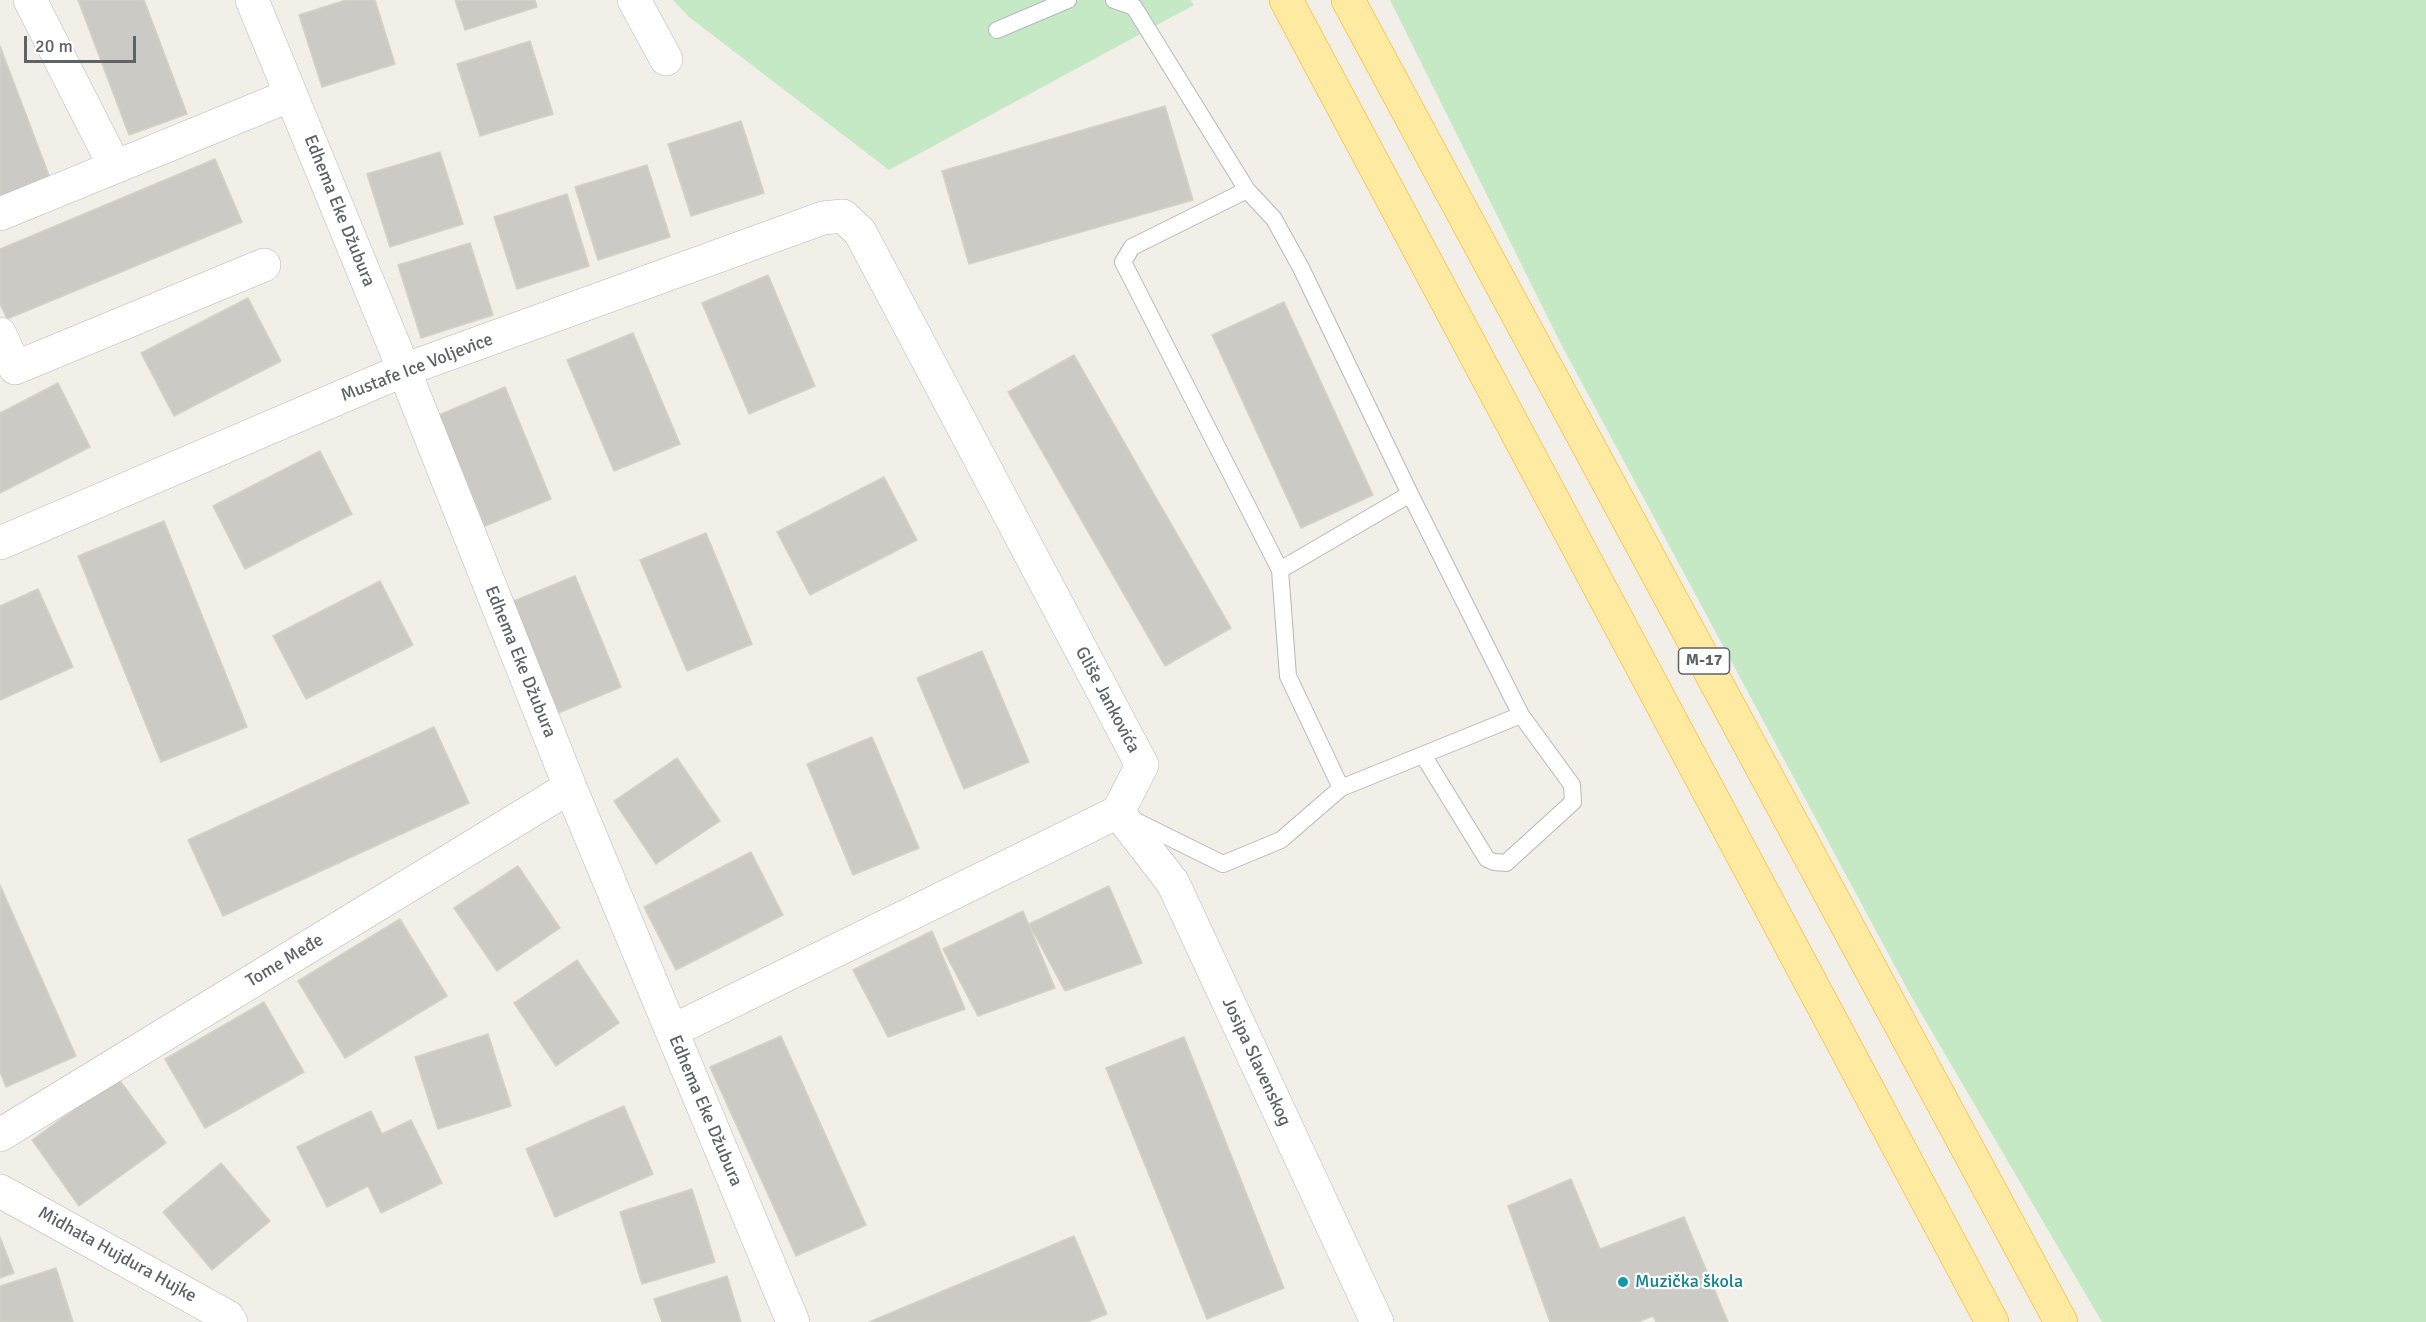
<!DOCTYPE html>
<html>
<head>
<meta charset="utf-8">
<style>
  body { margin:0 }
  #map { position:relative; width:2426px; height:1322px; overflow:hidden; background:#f1efe8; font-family:Signika,sans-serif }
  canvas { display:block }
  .scale { position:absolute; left:24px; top:36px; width:112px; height:27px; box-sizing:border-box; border:3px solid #5f6368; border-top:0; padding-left:8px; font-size:18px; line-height:21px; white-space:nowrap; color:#5f6368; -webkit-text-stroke:4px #fff; paint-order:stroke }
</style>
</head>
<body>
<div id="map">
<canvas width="2426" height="1322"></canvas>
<div class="scale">20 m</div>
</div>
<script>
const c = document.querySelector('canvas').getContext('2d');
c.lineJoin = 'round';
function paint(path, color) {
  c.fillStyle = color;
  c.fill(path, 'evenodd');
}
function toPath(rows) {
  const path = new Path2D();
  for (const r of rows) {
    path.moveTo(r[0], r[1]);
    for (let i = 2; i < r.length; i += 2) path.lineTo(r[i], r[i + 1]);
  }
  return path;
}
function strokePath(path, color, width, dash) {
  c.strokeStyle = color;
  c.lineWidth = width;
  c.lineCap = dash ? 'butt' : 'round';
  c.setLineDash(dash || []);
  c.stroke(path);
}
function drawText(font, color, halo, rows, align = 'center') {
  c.font = font + ' Signika,sans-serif';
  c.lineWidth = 4.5;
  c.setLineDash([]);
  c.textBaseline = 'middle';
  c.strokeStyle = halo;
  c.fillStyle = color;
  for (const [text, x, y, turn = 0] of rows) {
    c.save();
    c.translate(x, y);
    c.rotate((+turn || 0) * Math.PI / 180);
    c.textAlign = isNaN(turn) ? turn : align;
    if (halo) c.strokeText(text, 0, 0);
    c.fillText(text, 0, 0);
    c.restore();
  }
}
paint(toPath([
  [673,0,1190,0,1194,5,889,170,689,17],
  [1390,0,2426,0,2426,1322,2102,1322,1911,996,1561,344]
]), '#c5e8c5');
const building = toPath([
  [78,0,144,0,187,114,129,135,78,0],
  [346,0,375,0,395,64,322,87,299,15,346,0],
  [455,0,535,0,537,7,465,30,455,0],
  [530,41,553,114,480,136,457,64,530,41],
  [0,46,50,178,0,196,0,46],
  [1165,106,1193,200,969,264,942,171,1165,106],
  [741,121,764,193,691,216,668,144,741,121],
  [440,152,463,224,390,247,367,174,440,152],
  [215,159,242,222,7,319,0,304,0,249,215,159],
  [647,165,670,237,598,260,575,187,647,165],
  [567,194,589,266,517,289,494,217,567,194],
  [470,243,493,315,421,338,398,265,470,243],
  [768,275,815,386,749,414,702,303,768,275],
  [248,298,281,361,174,416,141,353,248,298],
  [1284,302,1373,495,1301,528,1212,335,1284,302],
  [633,333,680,444,614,471,567,360,633,333],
  [1074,355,1231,628,1165,666,1008,392,1074,355],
  [58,383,90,447,0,493,0,413,58,383],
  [505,387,551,499,485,526,439,415,505,387],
  [320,451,352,514,245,569,213,506,320,451],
  [884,477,917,540,810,595,777,532,884,477],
  [164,521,247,727,161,762,78,556,164,521],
  [706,533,752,644,687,671,640,560,706,533],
  [575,576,621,687,556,714,509,603,575,576],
  [380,581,413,645,306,699,273,636,380,581],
  [38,589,73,667,0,700,0,606,38,589],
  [982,651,1029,762,964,789,917,678,982,651],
  [434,727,469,803,223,916,188,840,434,727],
  [872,737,919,848,853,875,807,764,872,737],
  [677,758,720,821,656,864,614,801,677,758],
  [751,852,783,915,676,970,644,907,751,852],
  [518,866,560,928,497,971,454,908,518,866],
  [0,885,76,1056,6,1087,0,1072,0,885],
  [1109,886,1142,963,1065,991,1029,924,1109,886],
  [1023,911,1055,988,978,1016,943,949,1023,911],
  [400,919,447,996,345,1058,298,981,400,919],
  [932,931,965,1009,888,1037,853,970,932,931],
  [577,960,619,1023,556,1066,514,1003,577,960],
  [264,1002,304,1072,205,1128,165,1059,264,1002],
  [488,1034,511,1106,438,1129,415,1057,488,1034],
  [781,1036,866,1225,796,1256,710,1067,781,1036],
  [1184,1037,1284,1288,1207,1319,1106,1068,1184,1037],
  [118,1078,166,1143,79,1206,32,1140,118,1078],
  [624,1106,653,1174,555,1217,526,1149,624,1106],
  [371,1111,382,1134,411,1120,442,1183,381,1213,368,1186,327,1207,297,1147,371,1111],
  [221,1163,270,1221,212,1270,163,1212,221,1163],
  [1571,1179,1600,1249,1684,1217,1728,1322,1656,1322,1653,1316,1638,1322,1550,1322,1508,1206,1571,1179],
  [692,1189,715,1262,642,1284,620,1212,692,1189],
  [1074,1236,1107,1314,1087,1322,869,1322,1074,1236],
  [0,1237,14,1273,0,1278,0,1237],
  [56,1268,73,1322,0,1322,0,1286,56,1268],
  [727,1276,741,1322,662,1322,654,1299,727,1276]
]);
paint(building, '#cccac5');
strokePath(building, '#d6d1c6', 1.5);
const service = toPath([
  [1114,0,1134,7,1247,190],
  [997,30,1068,0],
  [1410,494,1521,715,1572,785,1573,802,1506,863,1494,862,1487,859,1423,755],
  [1341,788,1521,715],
  [1132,819,1223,864,1281,840,1341,788,1288,676,1280,570,1123,262,1132,247,1247,190,1274,219,1301,268,1410,494,1280,570]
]);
const minor = toPath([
  [30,0,115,167],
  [252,0,404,370,570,787,793,1322],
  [634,0,666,59],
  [0,214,291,95],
  [0,334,15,368,264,265],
  [0,543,404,370,823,218,843,216,860,232,1142,765,1118,812,672,1031],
  [1118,812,1173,883,1377,1322],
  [0,1135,570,787],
  [0,1191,228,1317,231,1322]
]);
const trunk = toPath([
  [1286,0,1992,1322],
  [1348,0,2061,1322]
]);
strokePath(service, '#b5b8bc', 18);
strokePath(minor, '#b5b8bc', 34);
strokePath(trunk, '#f9ab00', 34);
strokePath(service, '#fff', 16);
strokePath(minor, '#fff', 33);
strokePath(trunk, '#feeaa1', 33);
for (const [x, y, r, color] of [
  [1623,1282,6,"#0f9aa8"]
]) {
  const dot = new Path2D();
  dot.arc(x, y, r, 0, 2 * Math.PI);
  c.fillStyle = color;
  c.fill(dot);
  strokePath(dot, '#fff', 2);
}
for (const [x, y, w] of [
  [1704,661,51]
]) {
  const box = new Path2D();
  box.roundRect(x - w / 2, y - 13, w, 26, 4.5);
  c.fillStyle = '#fff';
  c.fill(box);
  strokePath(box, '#5f6368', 1.5);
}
drawText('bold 16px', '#5f6368', null, [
  ["M-17",1704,661]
]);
drawText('18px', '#5f6368', '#fff', [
  ["Edhema Eke Džubura",339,211,68],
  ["Mustafe Ice Voljevice",417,368,-21],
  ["Edhema Eke Džubura",520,662,68],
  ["Gliše Jankovića",1107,700,62],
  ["Tome Međe",285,961,-31],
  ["Josipa Slavenskog",1256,1062,65],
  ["Edhema Eke Džubura",705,1111,67],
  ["Midhata Hujdura Hujke",117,1255,29]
]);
drawText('18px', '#0d838f', '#fff', [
  ["Muzička škola",1635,1282]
], 'left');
</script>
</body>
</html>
